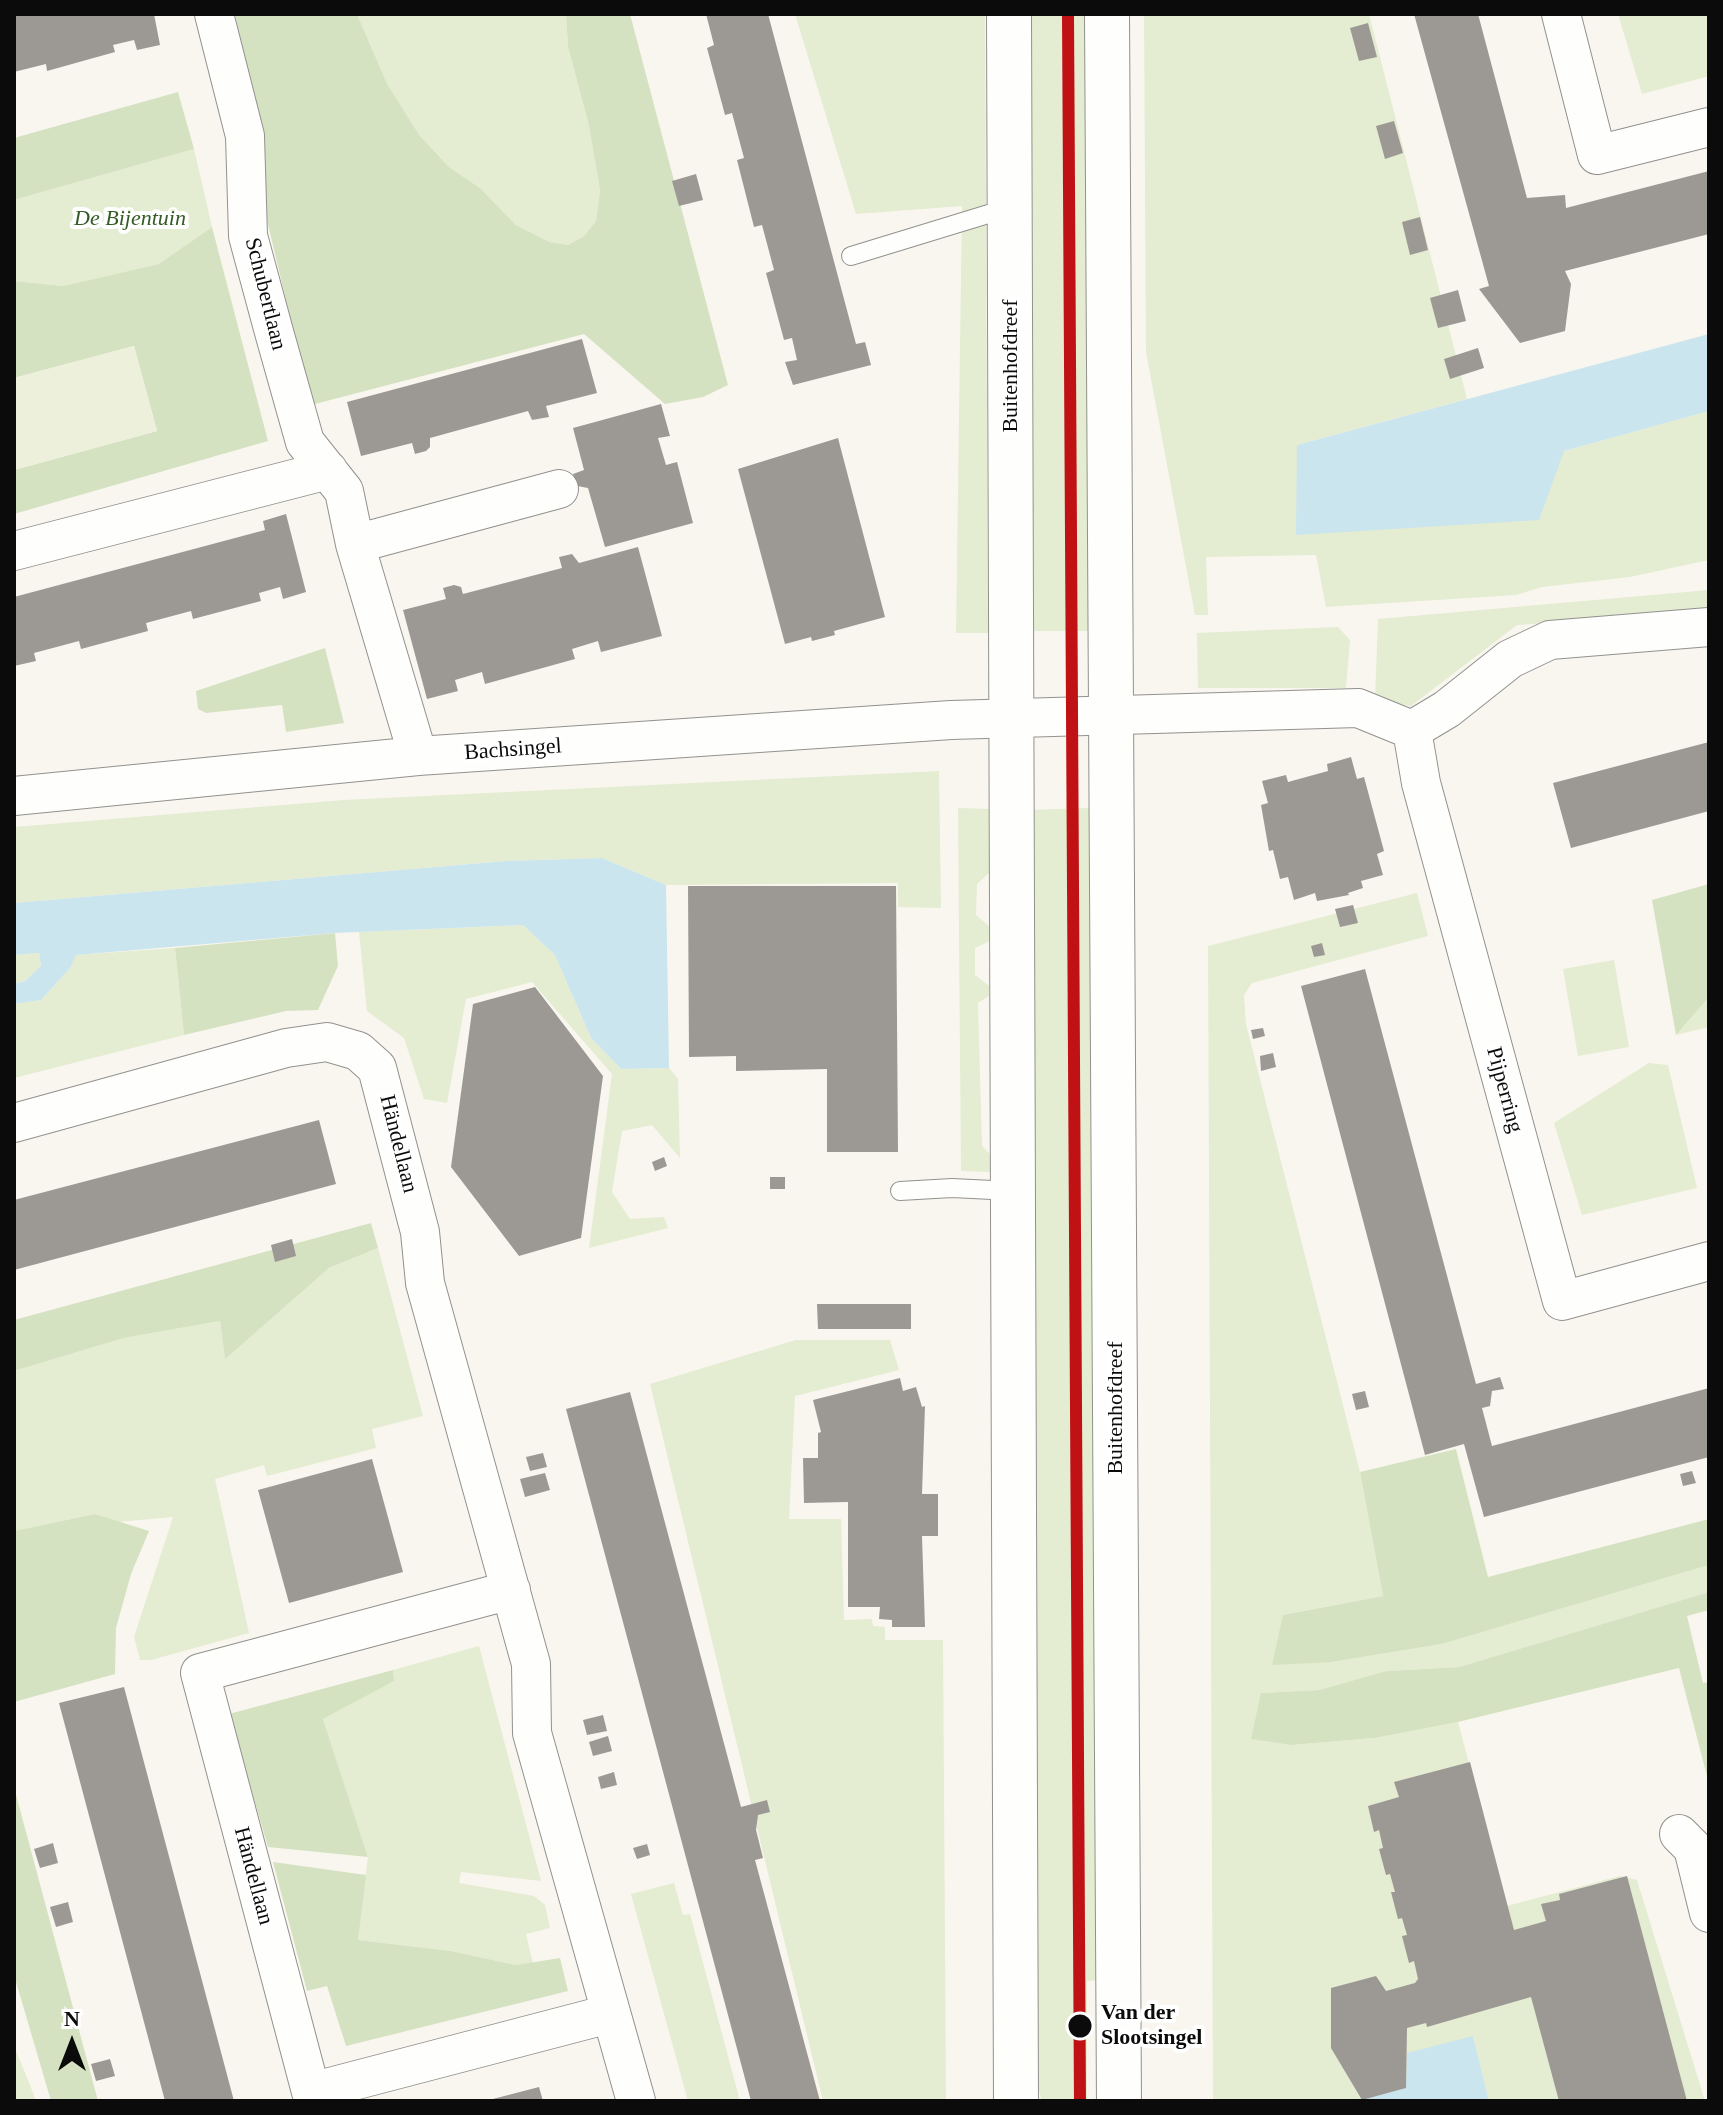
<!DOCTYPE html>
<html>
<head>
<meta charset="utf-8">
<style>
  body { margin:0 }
  #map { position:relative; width:1723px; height:2115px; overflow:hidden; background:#f9f6ef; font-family:Georgia,serif }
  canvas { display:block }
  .frame { position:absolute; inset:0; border:16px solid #0b0b0b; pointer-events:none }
  .north { position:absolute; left:32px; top:2003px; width:80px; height:80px; -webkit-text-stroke:6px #fff; paint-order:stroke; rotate:0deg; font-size:22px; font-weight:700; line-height:32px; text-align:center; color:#0b0b0b }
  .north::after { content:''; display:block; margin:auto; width:28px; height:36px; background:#0b0b0b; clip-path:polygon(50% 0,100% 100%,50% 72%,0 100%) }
</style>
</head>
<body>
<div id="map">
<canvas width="1723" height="2115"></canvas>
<div class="frame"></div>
<div class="north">N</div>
</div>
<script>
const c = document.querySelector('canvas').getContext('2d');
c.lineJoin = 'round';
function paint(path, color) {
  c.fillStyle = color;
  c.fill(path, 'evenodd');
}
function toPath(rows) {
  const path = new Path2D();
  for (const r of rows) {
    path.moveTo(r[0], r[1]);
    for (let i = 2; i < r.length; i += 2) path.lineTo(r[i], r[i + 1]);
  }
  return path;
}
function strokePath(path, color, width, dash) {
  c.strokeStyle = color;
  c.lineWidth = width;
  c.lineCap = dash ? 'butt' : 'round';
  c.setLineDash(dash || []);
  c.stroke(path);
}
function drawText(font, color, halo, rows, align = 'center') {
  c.font = font + ' Georgia,serif';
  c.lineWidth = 8;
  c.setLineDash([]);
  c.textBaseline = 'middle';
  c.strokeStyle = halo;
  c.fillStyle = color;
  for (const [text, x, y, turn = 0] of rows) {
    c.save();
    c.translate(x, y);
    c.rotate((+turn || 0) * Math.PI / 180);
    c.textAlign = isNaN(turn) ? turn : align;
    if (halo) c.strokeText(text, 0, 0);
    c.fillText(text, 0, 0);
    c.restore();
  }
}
paint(toPath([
  [357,14,566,14,568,47,589,126,600,190,596,221,584,236,568,245,550,242,516,225,480,188,449,167,420,136,387,85],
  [795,14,985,14,988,633,956,633,962,206,856,214],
  [1020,14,1094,14,1098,631,1034,631,1033,554,1022,525],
  [1144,14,1369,14,1467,399,1297,445,1564,451,1709,411,1709,560,1630,577,1542,587,1516,595,1326,607,1316,555,1206,557,1208,615,1195,615,1146,352],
  [1618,14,1709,14,1709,76,1642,94],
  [194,149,212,227,160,264,63,286,14,281,14,200],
  [1709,590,1709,612,1517,625,1411,706,1375,700,1378,619],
  [1338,627,1350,640,1346,688,1198,688,1197,633],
  [939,771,941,908,898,907,898,883,666,885,602,858,506,861,14,903,14,827,344,800],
  [958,808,989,809,990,872,977,884,976,915,990,927,990,941,975,948,975,975,989,986,989,996,978,1003,982,1146,993,1157,993,1172,961,1171],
  [1089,808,1090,884,1100,907,1102,1980,1087,1981,1087,2101,1042,2101,1031,2064,1025,810],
  [1417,893,1428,936,1252,983,1244,995,1246,1024,1360,1472,1383,1596,1283,1615,1332,1662,1442,1644,1709,1565,1709,1592,1459,1667,1386,1671,1319,1690,1261,1693,1292,1745,1375,1738,1458,1722,1507,1906,1620,1876,1637,1880,1705,2101,1489,2101,1473,2036,1406,2088,1356,2101,1213,2101,1208,946],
  [523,925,555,955,591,1038,621,1069,669,1068,678,1079,680,1158,652,1125,622,1131,612,1192,630,1219,664,1217,668,1228,589,1248,612,1074,532,982,466,999,447,1103,424,1099,404,1038,367,1011,359,932],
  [175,948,184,1035,14,1078,14,1004,41,1000,70,968,75,955],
  [39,953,41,966,25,981,14,984,14,955],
  [1614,960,1629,1047,1578,1056,1563,969],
  [1709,997,1709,1027,1676,1035],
  [1649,1063,1668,1065,1697,1188,1582,1215,1554,1123],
  [378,1248,423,1416,372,1429,376,1448,267,1476,264,1465,215,1479,249,1633,151,1660,140,1660,134,1637,173,1517,117,1522,95,1514,14,1531,14,1371,124,1338,220,1321,225,1358,329,1268],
  [796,1340,890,1340,899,1370,795,1396,789,1519,841,1519,844,1620,872,1619,873,1626,885,1627,885,1640,943,1640,946,2101,823,2101,650,1384],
  [479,1646,541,1881,461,1872,459,1883,534,1896,545,1905,550,1928,526,1934,533,1963,516,1965,451,1951,357,1940,368,1857,323,1719,393,1681,393,1670],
  [674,1883,683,1915,690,1914,740,2101,688,2101,631,1894],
  [14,2046,30,2085,36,2101,14,2101]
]), '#e4ecd1');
paint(toPath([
  [235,14,357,14,387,84,420,136,449,167,480,188,516,225,550,242,568,245,584,236,596,221,600,190,589,126,568,47,566,14,630,14,728,385,703,397,665,404,584,334,311,405,251,153,258,121],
  [178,92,194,149,14,200,14,138],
  [212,227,268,441,14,514,14,470,157,431,134,346,14,378,14,281,63,286,159,264],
  [325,648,344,723,286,732,282,705,206,713,198,709,196,691],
  [1709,884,1709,997,1676,1035,1652,900],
  [335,933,338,966,318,1010,286,1011,184,1035,175,948],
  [371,1223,378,1248,329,1268,225,1359,220,1321,124,1338,14,1371,14,1320],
  [1456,1449,1488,1577,1709,1519,1709,1565,1442,1644,1332,1662,1272,1665,1283,1615,1383,1596,1360,1472],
  [95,1514,149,1531,131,1574,116,1628,115,1674,14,1702,14,1531],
  [1709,1592,1709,1610,1687,1616,1703,1683,1709,1682,1709,1784,1679,1668,1458,1722,1375,1738,1292,1745,1251,1739,1261,1693,1319,1690,1386,1671,1459,1667],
  [393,1670,394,1681,323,1719,368,1857,268,1847,229,1714],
  [14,1787,98,2101,51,2101,14,1975],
  [273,1862,366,1875,358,1940,451,1951,516,1965,560,1958,568,1991,346,2046,327,1986,307,1991]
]), '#d5e2c1');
paint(toPath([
  [134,346,157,431,14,470,14,378]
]), '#edf0db');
paint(toPath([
  [1709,334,1709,411,1564,451,1539,520,1296,535,1297,445],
  [602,858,666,885,669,1068,621,1069,591,1038,555,955,523,925,335,933,76,955,70,968,41,1000,14,1004,14,984,25,981,41,966,39,953,14,955,14,903,506,861],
  [1473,2036,1489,2101,1357,2101,1406,2088,1407,2053]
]), '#cae5ee');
paint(toPath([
  [14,14,154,14,160,45,137,50,134,40,113,45,115,52,47,71,46,64,14,72],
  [706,14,768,14,856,344,865,342,871,365,793,385,785,362,797,360,792,338,784,340,766,273,774,270,762,225,754,227,737,160,744,158,732,113,725,115,707,48,714,45],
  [1414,14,1478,14,1527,198,1565,195,1566,208,1709,171,1709,234,1565,271,1571,284,1565,331,1520,343,1479,289,1489,286],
  [1368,23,1377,57,1359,61,1350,28],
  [1394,121,1403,153,1385,159,1376,126],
  [696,174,703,200,679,206,672,181],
  [1420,217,1428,250,1410,255,1402,222],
  [1458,290,1466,321,1438,328,1430,298],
  [582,339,597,393,546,406,549,417,532,420,528,411,430,438,430,447,426,451,415,454,412,443,361,456,347,402],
  [1478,348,1484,368,1450,379,1444,359],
  [661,404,670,436,658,438,666,465,677,462,693,523,605,547,588,488,577,486,573,474,584,470,573,428],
  [838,438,885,617,834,631,835,635,812,641,811,637,785,644,738,469],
  [286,514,306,592,283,599,280,587,259,593,261,601,193,619,191,611,146,623,148,631,81,649,79,641,34,653,36,661,14,666,14,597,265,530,263,521],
  [638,547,662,636,601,652,598,641,572,649,575,659,485,684,482,672,455,680,458,691,427,699,403,610,446,599,443,588,454,585,461,587,463,594,562,568,559,557,572,554,579,563],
  [1709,742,1709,811,1571,848,1553,783],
  [1351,757,1357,779,1364,777,1384,851,1377,854,1383,875,1361,881,1363,888,1348,893,1349,895,1317,901,1315,893,1294,900,1288,877,1280,879,1273,850,1269,851,1261,805,1268,803,1262,781,1286,775,1288,782,1328,771,1327,764],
  [688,886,896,886,898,1152,827,1152,827,1069,736,1071,736,1056,689,1057],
  [1353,905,1358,923,1340,927,1335,909],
  [1322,943,1325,955,1314,957,1311,946],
  [1365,969,1476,1384,1500,1377,1504,1389,1492,1391,1490,1406,1482,1408,1492,1446,1709,1388,1709,1457,1484,1517,1464,1444,1425,1455,1301,986],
  [535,987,603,1076,581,1238,519,1256,451,1167,473,1004],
  [1263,1028,1265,1036,1253,1039,1251,1030],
  [1273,1053,1276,1067,1261,1071,1260,1056],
  [319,1120,336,1184,14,1270,14,1200],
  [664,1157,667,1166,655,1171,652,1162],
  [770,1177,785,1177,785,1189,770,1189],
  [292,1239,296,1256,275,1262,271,1245],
  [817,1304,911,1304,911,1329,818,1329],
  [900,1378,903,1391,916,1387,922,1407,925,1406,922,1494,938,1494,938,1536,922,1536,925,1627,892,1627,892,1620,879,1619,880,1607,848,1607,848,1502,804,1503,803,1458,818,1458,818,1433,821,1432,813,1400],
  [1365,1391,1369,1407,1356,1410,1352,1394],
  [630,1392,741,1807,767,1800,770,1812,758,1815,756,1830,763,1858,755,1860,820,2101,751,2101,566,1409],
  [543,1453,547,1467,530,1471,526,1457],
  [372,1459,403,1572,289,1603,258,1490],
  [1692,1471,1696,1483,1683,1486,1680,1474],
  [545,1473,550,1490,525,1497,520,1479],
  [124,1687,234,2101,165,2101,59,1703],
  [603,1715,607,1731,587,1735,583,1720],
  [608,1736,612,1751,593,1756,589,1742],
  [1470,1762,1514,1930,1546,1921,1541,1904,1560,1900,1559,1894,1627,1876,1687,2101,1559,2101,1531,1997,1427,2027,1426,2023,1407,2028,1406,2088,1362,2100,1331,2048,1331,1988,1376,1976,1386,1991,1415,1983,1418,1979,1414,1961,1409,1963,1402,1936,1407,1935,1402,1918,1398,1919,1391,1892,1395,1892,1390,1874,1386,1875,1379,1849,1383,1848,1379,1830,1374,1832,1368,1806,1399,1797,1394,1782],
  [614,1772,617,1785,601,1789,598,1777],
  [53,1843,58,1863,40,1868,34,1849],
  [647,1844,650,1855,637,1859,633,1848],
  [68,1902,73,1922,56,1927,50,1907],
  [110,2059,115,2076,96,2081,91,2064],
  [539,2087,543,2101,489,2101,489,2100]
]), '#9c9995');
const service = toPath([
  [851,256,1008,208],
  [900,1191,952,1188,1013,1191]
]);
const minor = toPath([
  [214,14,245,136,248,236,274,332,305,442,344,491,355,544,418,756],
  [1561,14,1597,155,1709,127],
  [355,544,559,489],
  [14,551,328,470],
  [1412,730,1421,783,1562,1301,1709,1261],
  [14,796,418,756,951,720,1358,708,1412,730,1447,709,1510,659,1550,640,1709,627],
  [14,1123,286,1048,327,1042,358,1051,377,1068,420,1232,425,1283,531,1664,532,1733,636,2101],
  [511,1590,200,1673,311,2092,609,2014],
  [1679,1834,1693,1848,1709,1913]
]);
const tertiary = toPath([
  [1009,14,1016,2101],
  [1107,14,1119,2101]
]);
strokePath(service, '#92918e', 20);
strokePath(minor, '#92918e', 40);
strokePath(tertiary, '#92918e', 46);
strokePath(service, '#fefefd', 18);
strokePath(minor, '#fefefd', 38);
strokePath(tertiary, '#fefefd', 44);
strokePath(toPath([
  [1068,14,1080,2101]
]), '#c01115', 12);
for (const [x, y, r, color] of [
  [1080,2026,13,"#0b0b0b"]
]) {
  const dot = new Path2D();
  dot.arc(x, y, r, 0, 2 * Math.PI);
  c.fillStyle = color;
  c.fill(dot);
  strokePath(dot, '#fff', 3);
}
drawText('italic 22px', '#345b24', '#fff', [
  ["De Bijentuin",130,219]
]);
drawText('22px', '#0b0b0b', '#fff', [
  ["Schubertlaan",265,294,76],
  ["Buitenhofdreef",1011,366,-90],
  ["Bachsingel",513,750,-4],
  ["Pijperring",1504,1090,75],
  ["Händellaan",398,1144,76],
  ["Buitenhofdreef",1116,1408,-90],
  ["Händellaan",253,1876,75]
]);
drawText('bold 22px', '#0b0b0b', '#fff', [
  ["Van der",1101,2013],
  ["Slootsingel",1101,2038]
], 'left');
</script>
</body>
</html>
